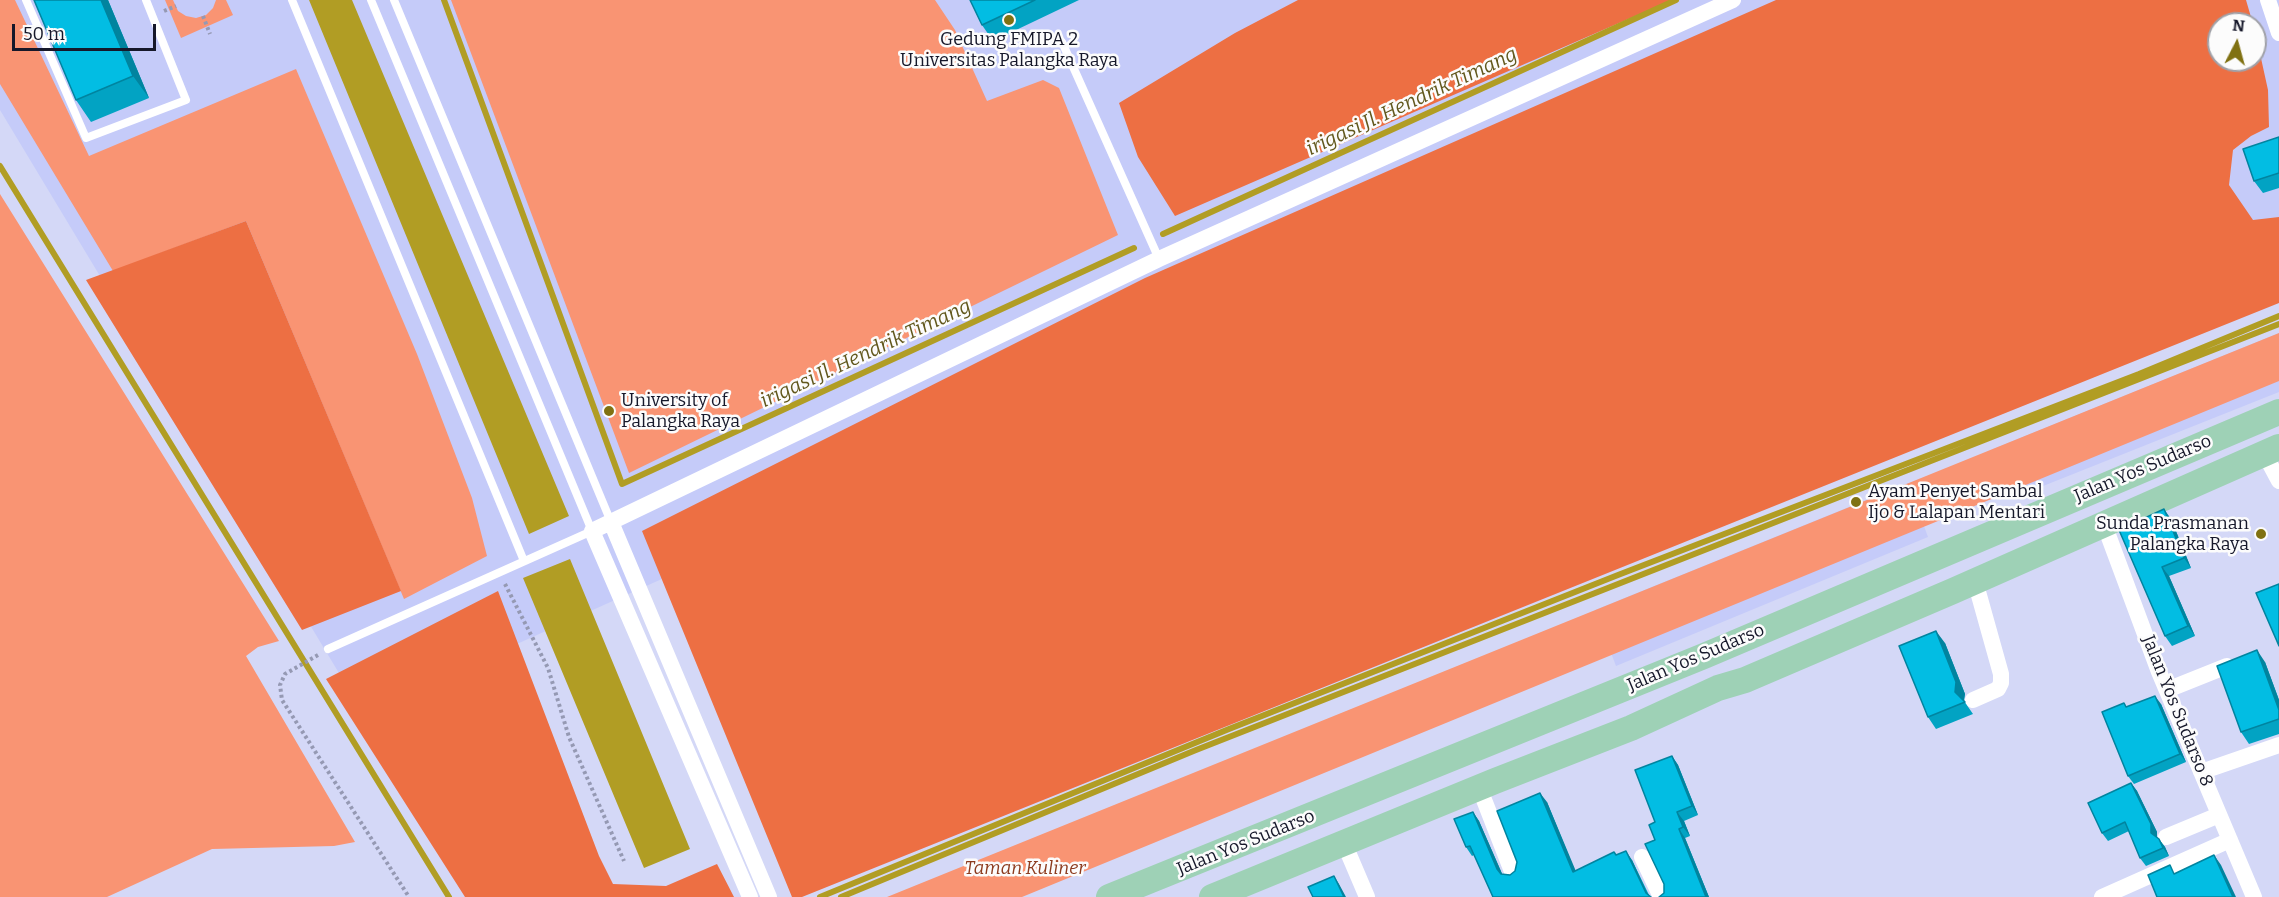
<!DOCTYPE html>
<html>
<head>
<meta charset="utf-8">
<style>
  body { margin:0 }
  #map { position:relative; width:2279px; height:897px; overflow:hidden; background:#d4d8f7; font-family:Bitter,serif }
  canvas { display:block }
  .north { position:absolute; left:2207px; top:12px; width:60px; height:60px; box-sizing:border-box; background:#fcfcfc; border:2px solid #a0a1a8; border-radius:50%; rotate:6deg; font-size:16px; font-weight:700; line-height:24px; text-align:center; color:#16182a }
  .north::after { content:''; display:block; margin:auto; width:21px; height:27px; background:#807112; clip-path:polygon(50% 0,100% 100%,50% 72%,0 100%) }
  .scale { position:absolute; left:12px; top:24px; width:144px; height:27px; box-sizing:border-box; border:3px solid #16182a; border-top:0; padding-left:8px; font-size:18px; line-height:21px; white-space:nowrap; color:#16182a; -webkit-text-stroke:4px #fcfcfc; paint-order:stroke }
</style>
</head>
<body>
<div id="map">
<canvas width="2279" height="897"></canvas>
<div class="north">N</div>
<div class="scale">50 m</div>
</div>
<script>
const c = document.querySelector('canvas').getContext('2d');
c.lineJoin = 'round';
function paint(path, color) {
  c.fillStyle = color;
  c.fill(path, 'evenodd');
}
function toPath(rows) {
  const path = new Path2D();
  for (const r of rows) {
    path.moveTo(r[0], r[1]);
    for (let i = 2; i < r.length; i += 2) path.lineTo(r[i], r[i + 1]);
  }
  return path;
}
function strokePath(path, color, width, dash) {
  c.strokeStyle = color;
  c.lineWidth = width;
  c.lineCap = dash ? 'butt' : 'round';
  c.setLineDash(dash || []);
  c.stroke(path);
}
function drawText(font, color, halo, rows, align = 'center') {
  c.font = font + ' Bitter,serif';
  c.lineWidth = 5;
  c.setLineDash([]);
  c.textBaseline = 'middle';
  c.strokeStyle = halo;
  c.fillStyle = color;
  for (const [text, x, y, turn = 0] of rows) {
    c.save();
    c.translate(x, y);
    c.rotate((+turn || 0) * Math.PI / 180);
    c.textAlign = isNaN(turn) ? turn : align;
    if (halo) c.strokeText(text, 0, 0);
    c.fillText(text, 0, 0);
    c.restore();
  }
}
paint(toPath([
  [0,0,1953,0,363,713,0,110],
  [2142,0,2279,0,2279,276,2243,290],
  [2219,24,2255,24,2255,60,2219,60],
  [2279,333,2279,392,2013,498,1993,449],
  [1908,483,1928,537,1616,666,1595,610]
]), '#c5cbf9');
paint(toPath([
  [0,0,15,0,89,156,296,69,417,354,472,498,487,556,404,599,246,221,113,271,0,84],
  [165,0,173,0,178,11,186,16,196,18,206,15,213,8,216,0,226,0,233,15,181,38],
  [451,0,935,0,955,30,987,101,1043,80,1059,88,1118,235,629,473],
  [0,194,279,641,258,647,246,656,355,842,334,846,212,849,107,897,0,897],
  [2279,333,2279,381,1022,897,887,897]
]), '#f99473');
paint(toPath([
  [1298,0,1672,0,1175,216,1138,157,1119,103,1235,33],
  [1776,0,2246,0,2253,24,2219,24,2219,60,2255,60,2255,31,2268,90,2269,127,2251,136,2233,150,2229,185,2253,220,2279,217,2279,303,802,897,792,897,642,531,1145,278],
  [246,221,401,591,302,630,86,280],
  [498,591,599,856,613,884,666,886,717,864,734,897,465,897,326,679]
]), '#ed6f43');
paint(toPath([
  [309,0,352,0,569,516,529,534],
  [570,559,690,849,644,868,523,578]
]), '#b19d24');
strokePath(toPath([
  [444,0,622,484,1134,248],
  [0,166,449,897],
  [1163,234,1676,0],
  [820,897,1229,729,1618,575,2139,374,2279,316],
  [841,897,1196,750,2279,324]
]), '#b19d24', 6);
strokePath(toPath([
  [164,11,176,6],
  [203,16,210,34],
  [505,584,548,668,569,737,624,861],
  [318,655,285,674,280,685,282,700,409,897]
]), '#9599b3', 4, [3, 3]);
strokePath(toPath([
  [26,0,86,138,186,100,146,0],
  [292,0,524,561],
  [394,0,611,522],
  [1062,42,1159,259],
  [328,649,592,531,371,0]
]), '#fff', 8);
strokePath(toPath([
  [2268,0,2279,33],
  [2264,453,2279,481],
  [611,522,769,897],
  [2104,524,2159,672,2254,897],
  [2167,690,2227,666],
  [1973,700,1998,689,2001,683,2001,674,1975,581],
  [2201,772,2279,745],
  [1479,787,1513,874],
  [2166,837,2219,815],
  [1344,843,1367,897],
  [1642,857,1661,897],
  [750,897,592,531,1159,259,1733,0],
  [2102,897,2230,840]
]), '#fff', 16);
strokePath(toPath([
  [1109,897,1704,656,2279,412],
  [1212,897,1495,781,1631,728,1718,688,1745,680,1953,591,2279,447]
]), '#9ed1b6', 26);
paint(toPath([
  [34,0,108,0,149,98,91,122,76,100],
  [970,0,1079,0,993,41,982,25],
  [2279,137,2279,188,2263,193,2254,181],
  [2171,519,2191,568,2169,576,2195,636,2172,646,2165,636,2119,530],
  [1945,643,1965,694,1964,701,1973,714,1936,729,1928,717],
  [2265,662,2279,700,2279,734,2249,744,2241,732],
  [2124,703,2127,707,2161,704,2186,762,2134,784,2128,776],
  [1672,756,1678,765,1698,815,1684,821,1690,836,1685,838,1709,897,1659,897,1664,893,1664,884,1655,840,1655,822],
  [2131,783,2137,791,2157,832,2157,837,2165,847,2169,856,2146,866,2140,858,2129,831,2108,841,2102,833],
  [1547,802,1575,871,1616,855,1632,860,1649,895,1493,897,1474,855,1472,856,1466,847,1473,812,1479,821,1502,874,1510,875,1515,871]
]), '#02a3c3');
paint(toPath([
  [101,0,108,0,149,98,133,76],
  [2164,509,2171,519,2191,568,2184,558],
  [2162,567,2169,576,2195,636,2188,626],
  [1936,631,1945,643,1965,694,1963,704,1955,692],
  [2257,650,2265,662,2279,700,2279,710],
  [2155,696,2161,704,2186,762,2180,754],
  [1672,756,1678,765,1698,815,1692,806],
  [2131,783,2137,791,2157,832,2157,842,2151,833],
  [1540,793,1547,802,1580,881,1573,872],
  [1473,812,1479,821,1504,878,1497,869],
  [1677,812,1684,821,1690,836,1683,827],
  [1679,829,1685,838,1709,897,1706,897],
  [2159,839,2165,847,2169,856,2163,848],
  [1626,851,1632,860,1649,897,1646,893],
  [2214,855,2221,865,2236,897,2233,897],
  [1334,876,1339,884,1346,897,1344,897]
]), '#01849f');
const building = toPath([
  [34,0,101,0,133,76,76,100,34,0],
  [970,0,1035,0,982,25,970,0],
  [2279,137,2279,173,2254,181,2243,149,2279,137],
  [2164,509,2184,558,2162,567,2188,626,2165,636,2119,530,2164,509],
  [2279,584,2279,646,2256,593,2279,584],
  [1936,631,1956,682,1955,692,1965,702,1928,717,1899,646,1936,631],
  [2257,650,2279,710,2279,719,2241,732,2217,666,2257,650],
  [2155,696,2180,754,2128,776,2102,712,2124,703,2126,707,2155,696],
  [1672,756,1692,806,1677,812,1683,827,1679,829,1706,897,1659,897,1664,893,1664,884,1645,844,1655,840,1649,825,1655,822,1635,770,1672,756],
  [2131,783,2151,824,2151,833,2159,839,2163,848,2140,858,2125,822,2102,833,2088,803,2131,783],
  [1540,793,1573,872,1614,852,1616,855,1626,851,1646,893,1651,897,1493,897,1470,846,1466,847,1454,819,1473,812,1497,869,1501,874,1510,875,1515,871,1517,862,1497,811,1540,793],
  [2214,855,2233,897,2157,897,2148,875,2170,865,2174,874,2214,855],
  [1334,876,1344,897,1313,897,1308,887,1334,876]
]);
paint(building, '#02bde3');
strokePath(building, '#01849f', 1.5);
for (const [x, y, r, color] of [
  [1009,20,6,"#807112"],
  [609,411,6,"#807112"],
  [1856,502,6,"#807112"],
  [2261,534,6,"#807112"]
]) {
  const dot = new Path2D();
  dot.arc(x, y, r, 0, 2 * Math.PI);
  c.fillStyle = color;
  c.fill(dot);
  strokePath(dot, '#fcfcfc', 2);
}
drawText('18px', '#16182a', '#fcfcfc', [
  ["Gedung FMIPA 2",1009,40,"center"],
  ["Universitas Palangka Raya",1009,61,"center"],
  ["University of",621,401],
  ["Palangka Raya",621,422],
  ["Ayam Penyet Sambal",1868,492],
  ["Ijo & Lalapan Mentari",1868,513],
  ["Sunda Prasmanan",2249,524,"right"],
  ["Palangka Raya",2249,545,"right"]
], 'left');
drawText('18px', '#16182a', '#fcfcfc', [
  ["Jalan Yos Sudarso",2143,469,-23],
  ["Jalan Yos Sudarso",1696,658,-23],
  ["Jalan Yos Sudarso 8",2177,711,68],
  ["Jalan Yos Sudarso",1246,843,-22]
]);
drawText('italic 18px', '#8c3b1e', '#fcfcfc', [
  ["Taman Kuliner",1025,869]
]);
drawText('italic 20px', '#62581d', '#fcfcfc', [
  ["irigasi Jl. Hendrik Timang",1412,102,-25],
  ["irigasi Jl. Hendrik Timang",866,354,-25]
]);
</script>
</body>
</html>
